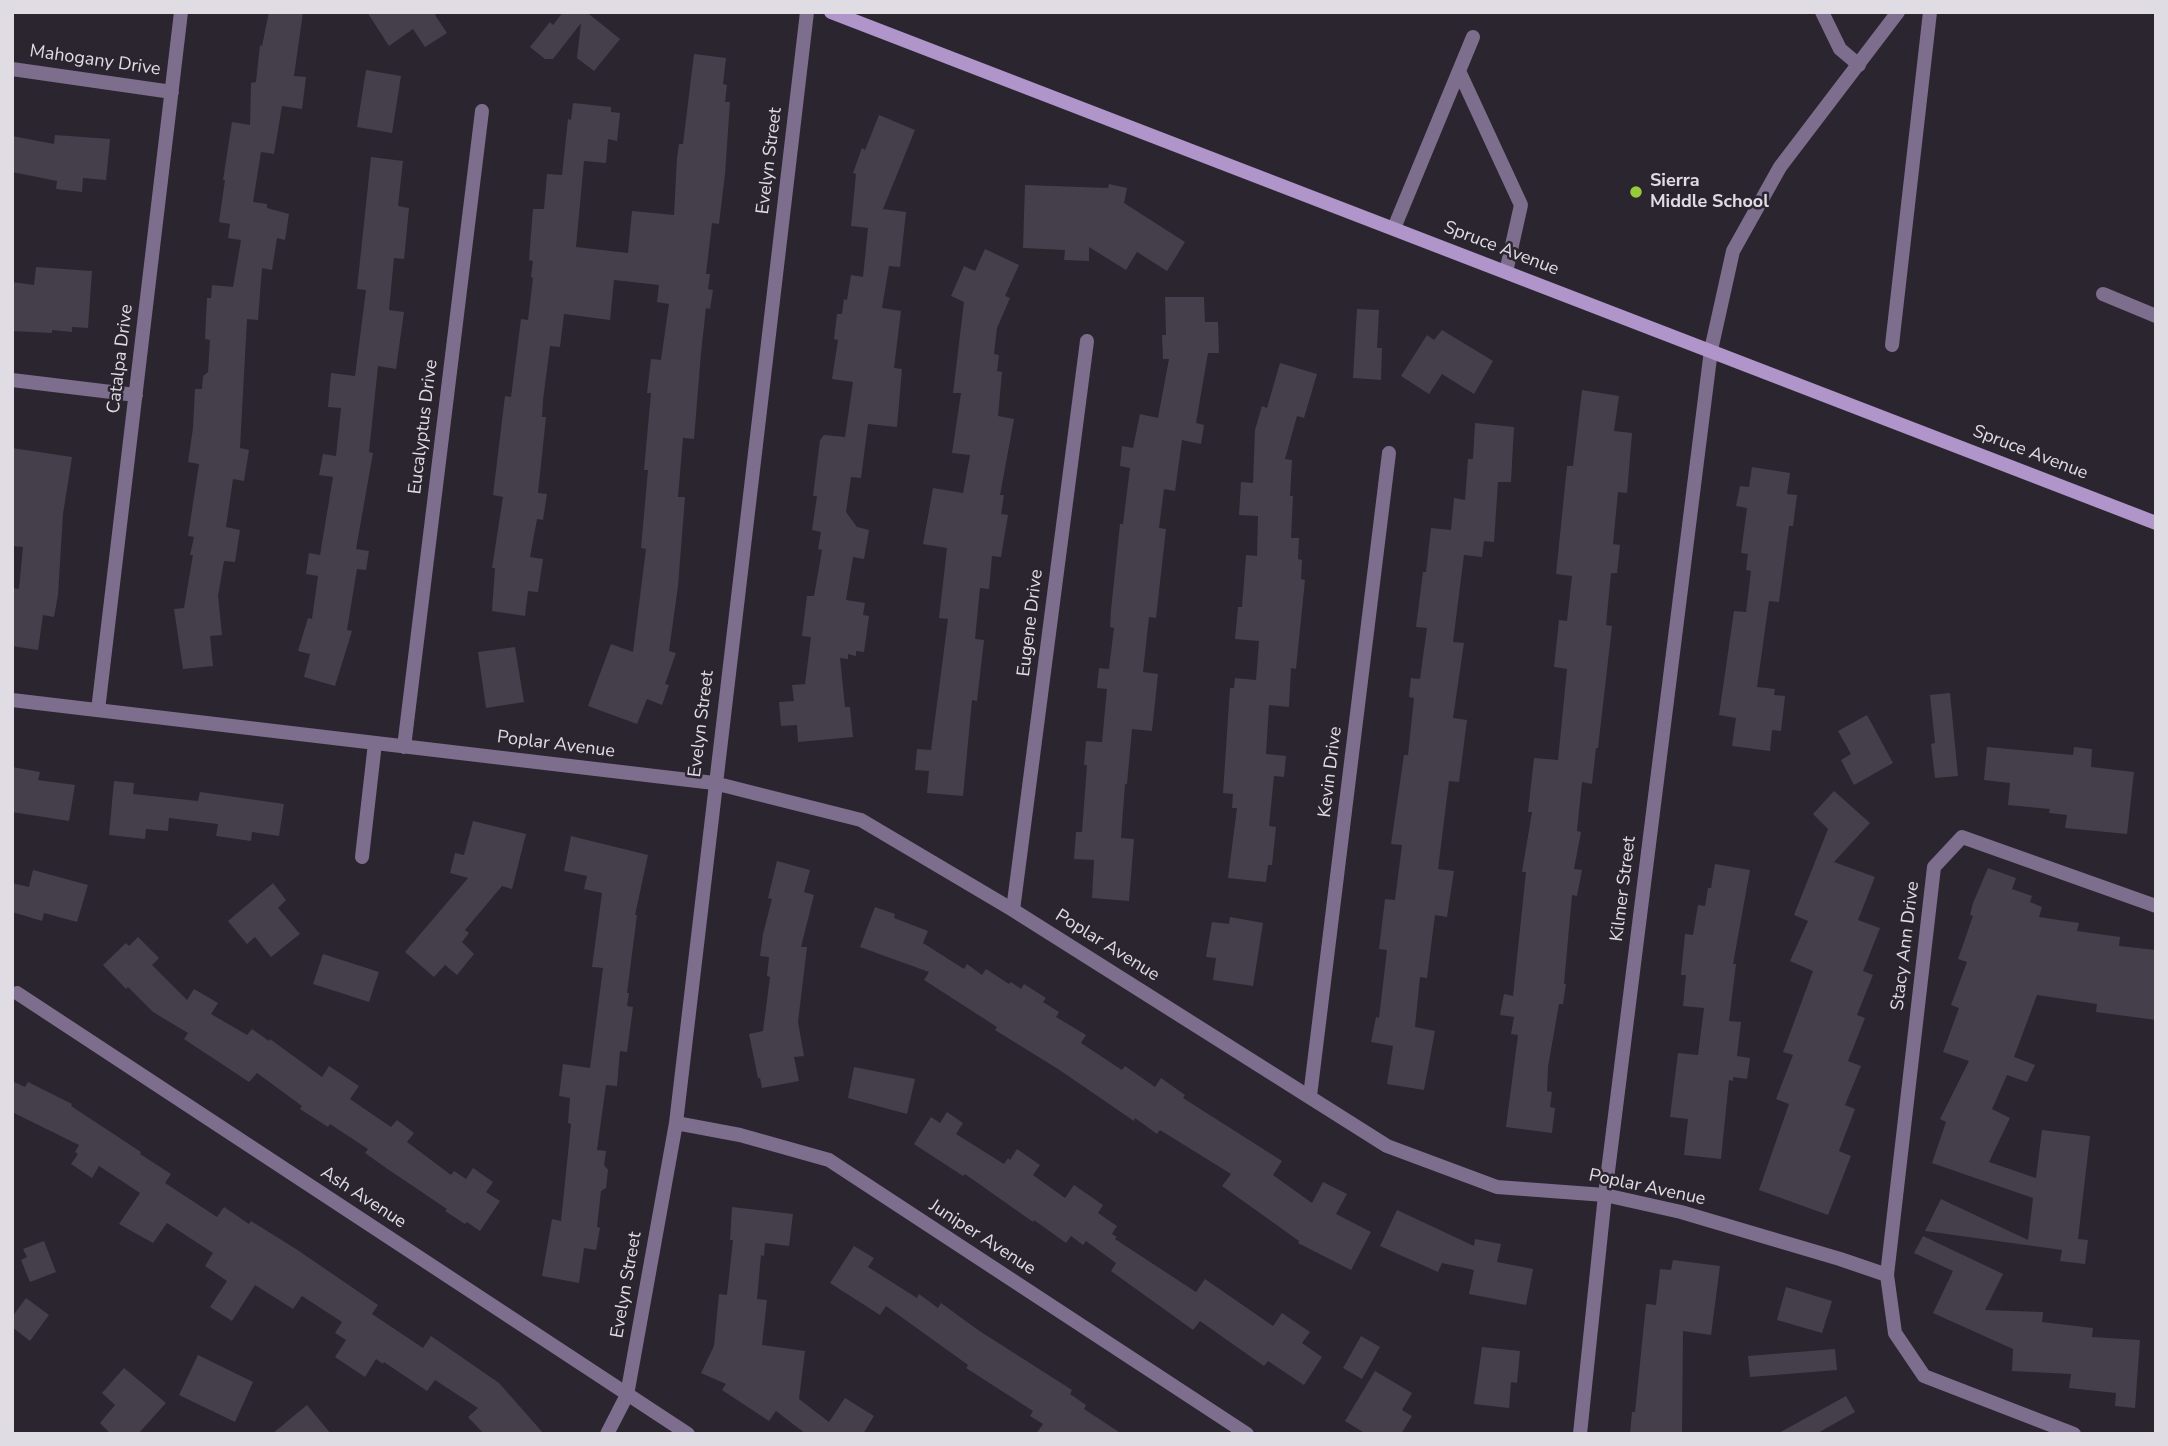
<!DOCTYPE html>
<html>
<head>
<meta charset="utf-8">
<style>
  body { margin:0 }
  #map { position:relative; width:2168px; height:1446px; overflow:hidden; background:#2b2530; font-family:"Nunito Sans",sans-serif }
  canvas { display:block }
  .frame { position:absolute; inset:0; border:14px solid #e0dce4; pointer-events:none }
</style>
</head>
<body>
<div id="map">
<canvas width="2168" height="1446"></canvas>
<div class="frame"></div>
</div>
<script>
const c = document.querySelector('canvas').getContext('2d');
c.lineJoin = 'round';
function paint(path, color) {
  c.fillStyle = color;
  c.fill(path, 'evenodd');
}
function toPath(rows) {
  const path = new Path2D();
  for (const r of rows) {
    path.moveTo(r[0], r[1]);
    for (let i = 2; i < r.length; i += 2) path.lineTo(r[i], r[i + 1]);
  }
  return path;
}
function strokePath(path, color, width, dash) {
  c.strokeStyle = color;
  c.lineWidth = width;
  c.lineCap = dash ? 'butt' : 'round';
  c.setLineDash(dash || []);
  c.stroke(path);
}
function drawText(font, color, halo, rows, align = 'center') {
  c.font = font + ' "Nunito Sans",sans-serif';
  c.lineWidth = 5;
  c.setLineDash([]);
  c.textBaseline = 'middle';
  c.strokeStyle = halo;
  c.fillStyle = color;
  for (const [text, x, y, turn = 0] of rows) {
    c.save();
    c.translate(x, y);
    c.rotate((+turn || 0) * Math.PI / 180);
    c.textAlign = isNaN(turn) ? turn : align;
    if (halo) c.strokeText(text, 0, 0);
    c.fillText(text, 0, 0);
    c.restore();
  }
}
paint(toPath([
  [269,12,303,12,294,76,306,77,302,109,282,106,274,154,261,152,253,202,267,204,267,208,289,214,285,240,277,238,272,270,262,268,258,320,247,319,240,448,249,450,244,481,233,479,226,527,240,530,235,562,224,561,218,596,222,635,210,636,213,666,183,669,174,609,184,608,193,555,190,555,194,537,188,536,199,464,188,462,193,428,195,389,202,389,203,376,208,372,210,340,205,339,207,298,211,298,212,285,233,287,241,240,228,238,230,224,219,222,225,180,223,180,232,122,250,125,251,83,256,82,260,45,262,46],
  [367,12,439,12,435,15,447,33,425,47,413,29,389,46],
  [563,12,590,12,589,14,620,39,594,71,577,58,581,23,553,59,545,59,530,47,550,22,553,25],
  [694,54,726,58,723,84,727,85,725,102,730,102,725,174,719,224,712,223,706,274,710,274,708,289,713,290,710,309,706,308,701,353,694,439,683,438,678,497,685,497,678,586,669,651,676,653,665,684,669,685,662,705,647,699,637,724,588,706,611,644,633,652,646,549,641,548,648,470,644,470,651,393,647,393,651,359,661,360,669,304,657,302,659,285,614,280,610,320,564,314,560,347,550,346,543,400,542,417,546,417,538,493,547,494,543,520,537,519,530,557,543,559,538,592,528,591,525,616,492,611,495,568,492,568,503,497,493,495,505,396,511,397,521,319,528,320,533,278,531,277,533,261,529,260,533,209,544,209,547,174,562,175,568,119,571,120,573,103,611,107,611,112,620,113,617,141,608,139,606,163,584,161,576,247,628,253,632,211,674,215,677,158,679,144,683,144],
  [366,70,401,76,392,133,357,127],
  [879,115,915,130,883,209,906,212,900,267,889,266,882,308,901,311,894,368,902,369,897,427,868,424,861,478,851,477,846,512,857,527,869,530,864,559,853,557,846,600,865,603,863,615,869,616,864,652,856,651,856,656,848,654,848,659,840,658,845,707,850,707,853,737,798,742,797,725,781,726,779,702,794,701,792,685,805,684,811,637,802,636,807,596,814,596,822,550,818,549,821,532,812,530,817,496,813,496,820,440,824,435,845,437,853,382,832,379,838,340,834,339,837,314,842,314,844,299,847,300,851,275,863,277,868,228,851,226,856,174,853,173,862,148,865,150],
  [55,135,110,139,106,180,83,178,82,192,56,189,57,181,12,172,12,136,54,144],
  [371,157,403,161,398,206,409,208,404,259,394,258,389,310,404,312,396,369,378,366,369,452,373,453,356,549,369,551,366,570,357,569,347,630,352,631,335,686,304,677,310,654,298,651,308,618,312,619,318,576,306,574,309,553,320,555,333,477,319,475,323,454,336,456,341,408,328,407,331,373,355,376,366,290,357,289],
  [1109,184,1127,188,1124,203,1185,242,1167,271,1137,252,1126,270,1089,247,1089,261,1064,260,1065,250,1023,248,1025,185,1108,188],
  [985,249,1019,265,1005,296,1010,298,997,328,994,354,999,355,997,371,1002,372,998,416,1014,419,1000,495,1004,495,1001,514,1008,515,1001,557,992,556,989,589,980,588,975,639,984,640,977,701,972,700,963,796,927,793,929,771,915,770,917,749,931,750,948,619,939,618,947,548,923,544,933,488,963,493,970,455,952,453,961,393,953,393,964,302,951,296,964,266,975,271],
  [36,267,92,271,88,328,72,327,72,332,52,330,52,333,12,331,12,282,34,285],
  [1165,297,1204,297,1205,322,1218,322,1219,353,1208,353,1196,423,1204,425,1201,444,1182,440,1175,491,1164,489,1159,528,1166,529,1156,618,1149,617,1143,672,1158,674,1152,731,1132,729,1127,784,1125,784,1121,838,1134,839,1129,901,1092,898,1094,860,1074,859,1076,832,1082,832,1087,765,1084,765,1086,741,1102,742,1107,689,1097,688,1099,668,1109,669,1114,628,1110,627,1111,610,1120,524,1123,524,1130,468,1120,466,1122,446,1133,448,1140,414,1158,418,1169,359,1163,359,1162,335,1166,335],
  [1357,309,1379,310,1377,348,1382,348,1381,380,1353,378],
  [1442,330,1493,361,1474,394,1442,374,1429,394,1401,376,1427,335,1434,340],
  [1280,363,1317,374,1304,418,1297,416,1285,459,1292,460,1290,496,1293,496,1291,538,1299,538,1298,559,1302,560,1301,579,1305,580,1296,669,1291,668,1289,707,1269,705,1266,754,1286,756,1284,777,1274,776,1269,826,1276,827,1272,865,1268,865,1266,882,1228,878,1237,808,1232,808,1233,794,1223,793,1230,688,1234,688,1235,678,1256,680,1259,641,1235,639,1238,607,1242,607,1246,555,1257,556,1258,516,1239,515,1241,482,1253,483,1255,430,1262,406,1267,408],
  [1582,390,1619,396,1614,431,1632,433,1627,493,1618,492,1613,544,1620,545,1617,573,1611,573,1606,625,1612,626,1598,748,1596,748,1592,784,1582,782,1577,831,1581,832,1574,869,1582,870,1577,896,1572,895,1564,984,1566,984,1563,1004,1559,1004,1548,1067,1547,1091,1552,1092,1550,1107,1555,1108,1552,1133,1506,1127,1518,1035,1511,1034,1514,1017,1500,1015,1504,994,1513,996,1526,872,1522,872,1532,812,1528,812,1534,758,1558,760,1567,669,1554,667,1559,620,1567,621,1572,576,1556,574,1567,466,1573,466],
  [1475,423,1514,427,1511,482,1498,482,1494,542,1484,541,1482,557,1464,555,1453,642,1464,643,1453,718,1467,720,1459,782,1449,781,1438,869,1454,871,1447,917,1435,915,1427,978,1420,977,1415,1027,1435,1031,1424,1090,1387,1084,1393,1046,1371,1042,1376,1017,1379,1018,1387,950,1379,949,1385,899,1395,900,1402,845,1391,844,1404,755,1408,755,1414,698,1409,697,1411,678,1420,679,1427,628,1416,627,1423,572,1426,572,1431,528,1451,530,1454,498,1465,500,1468,459,1473,459],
  [12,448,72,457,63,514,58,595,54,617,43,615,38,650,12,646,12,588,19,589,23,547,12,546],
  [1752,467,1790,473,1787,494,1797,495,1793,526,1789,526,1779,602,1769,601,1757,687,1775,689,1774,695,1785,696,1781,731,1772,730,1770,751,1732,746,1736,718,1719,715,1734,611,1746,612,1751,571,1746,570,1748,554,1741,553,1747,508,1736,506,1740,486,1749,487],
  [515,647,524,702,486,708,478,652],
  [1950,693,1958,776,1935,778,1931,744,1935,743,1930,695],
  [1867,715,1893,763,1854,785,1841,760,1851,754,1838,731],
  [1987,747,2073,755,2074,747,2092,749,2091,767,2134,772,2127,834,2065,828,2067,815,2049,813,2050,809,2008,805,2010,783,1984,780],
  [12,767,40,772,38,780,75,785,69,821,12,812],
  [114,781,134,783,133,794,198,801,200,792,284,804,279,836,252,832,251,841,216,836,218,824,169,818,168,831,146,829,145,839,109,835],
  [1834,791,1870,823,1834,862,1875,877,1858,920,1880,928,1863,971,1873,975,1857,1015,1865,1018,1848,1061,1861,1066,1845,1105,1855,1109,1839,1151,1851,1156,1828,1215,1759,1190,1789,1104,1776,1099,1793,1055,1783,1052,1813,971,1790,961,1808,921,1794,915,1828,829,1813,814],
  [473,821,526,834,512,889,502,886,465,930,469,933,462,942,474,954,457,975,445,965,434,977,405,952,468,878,450,873,455,853,464,855],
  [571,836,648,855,635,915,637,915,627,993,629,993,627,1006,633,1007,627,1052,620,1051,617,1086,606,1085,597,1150,606,1151,604,1165,608,1170,606,1188,601,1191,597,1227,600,1228,596,1250,584,1248,579,1283,542,1276,552,1219,561,1221,571,1124,568,1123,570,1098,559,1096,563,1064,590,1068,603,968,592,967,602,893,584,889,587,876,564,871],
  [777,861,810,870,804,892,814,895,801,947,807,947,798,1022,804,1056,794,1057,799,1081,762,1088,760,1078,758,1078,749,1034,763,1031,770,977,767,976,769,957,760,956,763,934,772,899,768,898],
  [1715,864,1750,870,1733,964,1736,964,1729,1021,1741,1022,1737,1056,1750,1058,1747,1079,1733,1077,1733,1081,1729,1080,1721,1159,1684,1155,1688,1119,1670,1117,1678,1053,1698,1055,1704,1008,1683,1006,1686,975,1681,975,1685,934,1693,935,1698,905,1705,906,1708,888,1711,888],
  [1988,868,2016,878,2012,889,2032,896,2030,902,2042,907,2039,917,2079,923,2077,931,2120,937,2119,946,2156,950,2156,1020,2096,1012,2097,1004,2037,995,2014,1057,2035,1065,2027,1082,2007,1075,1992,1109,2010,1118,1989,1162,2036,1178,2042,1130,2090,1136,2078,1239,2088,1240,2085,1264,2060,1261,2062,1250,1925,1231,1941,1199,2028,1240,2033,1198,1932,1163,1946,1122,1940,1119,1969,1061,1943,1052,1959,1008,1951,1005,1967,962,1958,959,1973,916,1970,915,1973,903],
  [33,870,88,885,77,922,44,913,42,921,12,912,12,883,29,887],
  [273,883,286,900,278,908,300,934,271,957,255,937,247,944,228,921],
  [875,907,895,914,894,918,928,931,923,943,964,969,967,964,982,975,986,969,1009,984,1011,982,1021,989,1024,984,1046,998,1043,1002,1059,1012,1056,1017,1086,1035,1081,1043,1122,1070,1125,1066,1155,1087,1161,1078,1185,1095,1183,1098,1282,1161,1273,1175,1312,1203,1323,1182,1347,1194,1336,1214,1371,1232,1351,1270,1298,1243,1299,1241,1222,1186,1231,1174,1160,1130,1157,1134,1135,1118,1134,1121,1058,1069,995,1030,997,1027,924,980,929,972,860,947],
  [1230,917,1263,923,1253,986,1213,980,1216,958,1206,957,1212,922,1229,924],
  [138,937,159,958,152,965,187,1000,194,989,218,1003,211,1014,247,1035,252,1029,269,1041,270,1039,322,1077,329,1066,359,1086,350,1099,391,1127,397,1120,414,1133,407,1142,451,1175,454,1171,466,1179,473,1168,493,1182,486,1192,500,1201,480,1231,467,1222,465,1224,445,1211,447,1209,389,1170,365,1153,368,1149,330,1124,328,1127,300,1109,302,1106,257,1073,249,1082,184,1039,188,1033,153,1012,128,987,126,989,103,965,126,943,129,946],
  [323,954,379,972,369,1002,313,984],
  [854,1067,915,1079,907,1114,848,1098],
  [12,1081,25,1087,28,1082,72,1104,71,1106,141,1152,140,1154,171,1174,165,1183,217,1217,224,1207,249,1224,251,1221,296,1249,378,1305,372,1314,423,1348,431,1336,499,1383,544,1434,484,1434,468,1417,478,1408,435,1380,427,1391,384,1362,383,1364,376,1359,365,1377,335,1357,346,1340,335,1333,342,1322,302,1296,293,1309,255,1285,232,1321,210,1307,227,1281,205,1266,213,1253,167,1223,153,1243,119,1224,140,1193,99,1166,92,1178,71,1164,78,1154,75,1152,79,1145,12,1112],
  [947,1112,963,1123,956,1134,1004,1164,1008,1158,1010,1160,1017,1149,1040,1165,1033,1175,1065,1198,1074,1185,1103,1205,1098,1213,1117,1226,1112,1234,1117,1237,1115,1239,1196,1292,1205,1279,1273,1326,1282,1313,1310,1332,1302,1343,1322,1357,1304,1385,1268,1361,1264,1366,1200,1321,1193,1330,1111,1271,1116,1263,1086,1241,1083,1245,1071,1236,1066,1243,1034,1220,1033,1222,965,1174,963,1176,914,1144,931,1117,940,1123],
  [732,1207,793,1214,789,1246,765,1243,764,1256,761,1255,757,1299,767,1300,762,1345,805,1351,799,1399,829,1422,845,1398,874,1416,863,1434,806,1434,776,1411,769,1421,722,1390,726,1384,701,1373,714,1346,719,1294,727,1295,733,1240,730,1240],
  [1397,1210,1474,1246,1475,1239,1501,1244,1497,1262,1533,1269,1526,1305,1469,1294,1474,1270,1442,1263,1438,1272,1380,1246],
  [1923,1236,2003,1274,1985,1310,2043,1312,2042,1322,2093,1328,2092,1337,2140,1340,2135,1408,2115,1406,2116,1393,2069,1388,2071,1374,2012,1371,2013,1349,1933,1313,1953,1271,1914,1253],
  [44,1241,56,1272,30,1282,21,1260,27,1257,23,1249],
  [854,1246,874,1258,868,1267,917,1298,919,1294,938,1308,941,1303,978,1330,1072,1390,1070,1394,1086,1405,1084,1409,1122,1434,1036,1434,1043,1424,1030,1416,1033,1411,966,1368,968,1365,886,1306,880,1315,830,1283],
  [1673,1260,1720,1266,1711,1335,1683,1331,1682,1434,1630,1434,1632,1412,1635,1412,1646,1304,1656,1305,1660,1269,1671,1270],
  [1786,1287,1832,1301,1822,1333,1777,1320],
  [26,1298,49,1315,30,1341,12,1327,12,1317],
  [1361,1336,1380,1347,1362,1379,1343,1368],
  [1482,1347,1520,1351,1517,1383,1511,1382,1509,1408,1474,1404],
  [1835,1349,1837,1370,1750,1377,1748,1356],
  [198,1355,253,1382,235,1422,179,1395],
  [124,1368,166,1403,138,1434,111,1434,100,1423,115,1405,102,1393],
  [1375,1371,1412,1393,1402,1410,1412,1416,1401,1434,1366,1434,1345,1421],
  [1846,1396,1855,1412,1816,1434,1777,1434],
  [307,1405,331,1434,272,1434]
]), '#453f4b');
strokePath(toPath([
  [1822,12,1840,49,1859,65],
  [1459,71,1521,205,1506,272],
  [1394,228,1473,37],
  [1892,345,1930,12]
]), '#7e6e8e', 14);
strokePath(toPath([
  [12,69,172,92],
  [2103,294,2156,316],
  [12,380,136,395],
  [12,700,714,783,861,820,1013,910,1387,1146,1497,1187,1605,1195,1681,1212,1840,1259,1887,1275,1895,1333,1924,1376,2074,1434],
  [98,710,181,12],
  [404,747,482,111],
  [362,857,375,743],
  [1013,910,1087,341],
  [17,993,688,1434],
  [1310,1096,1389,453],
  [676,1123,740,1135,829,1160,1247,1434],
  [1887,1275,1934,867,1962,837,2156,906],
  [607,1434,627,1395,676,1123,807,12],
  [1580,1434,1605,1195,1711,350]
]), '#7e6e8e', 14);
strokePath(toPath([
  [1711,350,1733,251,1780,167,1898,12]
]), '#7e6e8e', 14);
strokePath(toPath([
  [831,12,2156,523]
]), '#b095ca', 14);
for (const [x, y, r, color] of [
  [1636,192,7,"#96cc39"]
]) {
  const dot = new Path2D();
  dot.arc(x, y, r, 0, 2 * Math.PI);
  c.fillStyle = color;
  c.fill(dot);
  strokePath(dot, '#2b2530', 2.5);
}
drawText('18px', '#e0dce4', '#2b2530', [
  ["Mahogany Drive",95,61,8],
  ["Evelyn Street",770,161,-83],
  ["Spruce Avenue",1501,249,21],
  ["Catalpa Drive",121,359,-83],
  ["Eucalyptus Drive",424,427,-83],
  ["Spruce Avenue",2030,453,21],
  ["Eugene Drive",1031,623,-83],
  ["Evelyn Street",702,724,-83],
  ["Poplar Avenue",556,745,7],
  ["Kevin Drive",1331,772,-83],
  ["Kilmer Street",1624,889,-83],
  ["Poplar Avenue",1107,946,32],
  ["Stacy Ann Drive",1906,946,-83],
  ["Poplar Avenue",1647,1188,12],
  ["Ash Avenue",363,1198,33],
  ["Juniper Avenue",982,1238,33],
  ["Evelyn Street",627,1285,-80]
]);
drawText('bold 18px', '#e0dce4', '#2b2530', [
  ["Sierra",1650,182],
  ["Middle School",1650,203]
], 'left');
</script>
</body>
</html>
